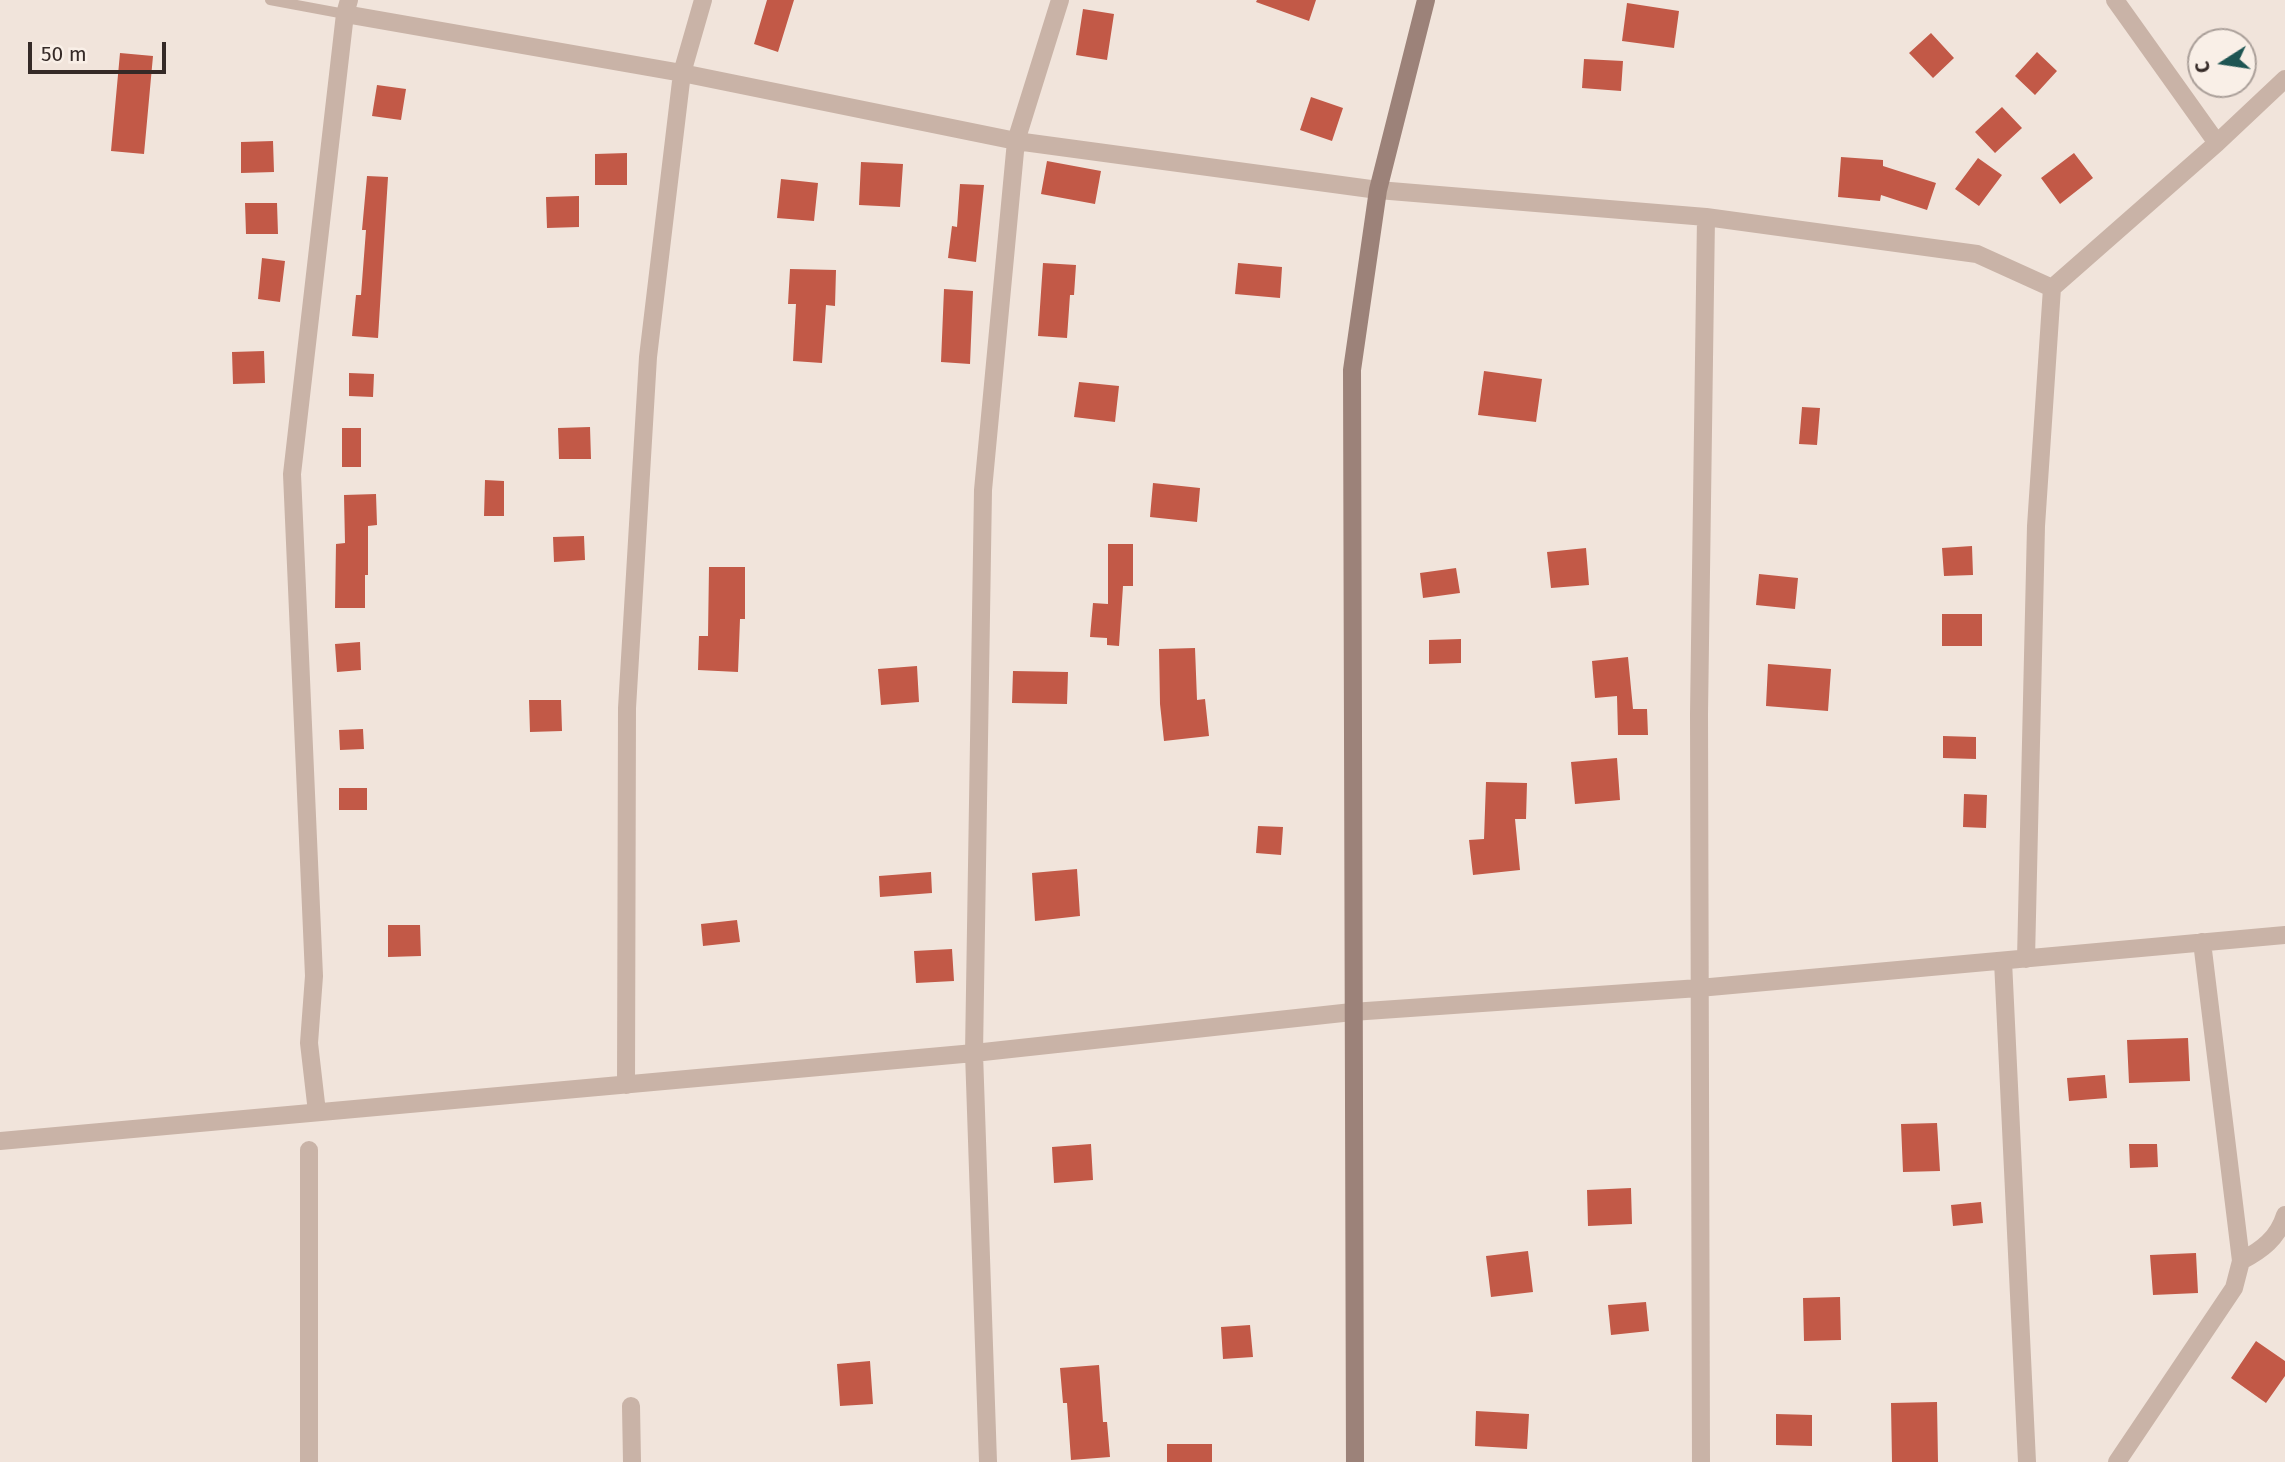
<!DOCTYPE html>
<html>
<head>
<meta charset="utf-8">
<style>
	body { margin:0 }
	#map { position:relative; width:2285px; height:1462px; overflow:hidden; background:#f1e4db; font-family:"Fira Sans",sans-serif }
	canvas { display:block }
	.north { position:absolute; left:2187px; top:28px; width:70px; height:70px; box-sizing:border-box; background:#f9efe7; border:2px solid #aba09a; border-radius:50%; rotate:258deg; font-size:19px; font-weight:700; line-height:28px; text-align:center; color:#352a27 }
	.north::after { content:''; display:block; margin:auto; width:24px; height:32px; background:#1e5553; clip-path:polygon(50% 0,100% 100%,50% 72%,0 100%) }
	.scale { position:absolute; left:28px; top:42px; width:138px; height:32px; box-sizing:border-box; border:4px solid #352a27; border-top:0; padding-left:9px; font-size:21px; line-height:24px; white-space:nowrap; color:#352a27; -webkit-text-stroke:5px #f9efe7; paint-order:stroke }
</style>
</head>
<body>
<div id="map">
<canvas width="2285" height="1462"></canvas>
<div class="north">С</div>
<div class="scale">50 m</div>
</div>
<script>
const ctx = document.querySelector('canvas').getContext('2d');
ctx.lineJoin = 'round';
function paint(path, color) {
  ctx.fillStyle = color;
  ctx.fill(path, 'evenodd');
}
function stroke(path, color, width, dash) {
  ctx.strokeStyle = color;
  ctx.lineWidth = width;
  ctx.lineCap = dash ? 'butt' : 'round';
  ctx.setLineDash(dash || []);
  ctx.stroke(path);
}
paint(new Path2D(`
	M 767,0 L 794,0 L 778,52 L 754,44 Z
	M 1257,0 L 1316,0 L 1309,21 L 1256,2 Z
	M 1627,3 L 1679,11 L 1674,48 L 1622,41 Z
	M 1083,9 L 1114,14 L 1107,60 L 1076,55 Z
	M 1931,33 L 1954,58 L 1933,78 L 1909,53 Z
	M 2037,52 L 2057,71 L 2035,95 L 2015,76 Z
	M 120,53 L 153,56 L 144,154 L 111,151 Z
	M 1584,59 L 1623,61 L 1621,91 L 1582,88 Z
	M 377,85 L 406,89 L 401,120 L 372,116 Z
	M 1311,97 L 1343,108 L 1332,141 L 1300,130 Z
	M 2002,107 L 2022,128 L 1995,153 L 1975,132 Z
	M 273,141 L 274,172 L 241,173 L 241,142 Z
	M 627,153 L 627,185 L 595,185 L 595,154 Z
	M 2074,153 L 2093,178 L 2060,204 L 2041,178 Z
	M 1841,157 L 1883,160 L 1883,166 L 1936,183 L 1927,210 L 1881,195 L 1880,201 L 1838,197 Z
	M 1978,158 L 2002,175 L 1979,206 L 1955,189 Z
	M 1047,161 L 1101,171 L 1095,204 L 1041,194 Z
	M 861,162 L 903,164 L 900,207 L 859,205 Z
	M 367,176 L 388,177 L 378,338 L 352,336 L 356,295 L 361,295 L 366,230 L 362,230 Z
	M 781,179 L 818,183 L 814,221 L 777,218 Z
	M 960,184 L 984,185 L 976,262 L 948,258 L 952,226 L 957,227 Z
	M 579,196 L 579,227 L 547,228 L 546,197 Z
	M 245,203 L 277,203 L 278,234 L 246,234 Z
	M 262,258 L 285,261 L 280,302 L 258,299 Z
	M 1043,263 L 1076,265 L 1074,295 L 1070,295 L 1067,338 L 1038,336 Z
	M 1238,263 L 1282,267 L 1280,298 L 1235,294 Z
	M 790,269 L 836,270 L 835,306 L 826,305 L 822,363 L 793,361 L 796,304 L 788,304 Z
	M 944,289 L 973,291 L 970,364 L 941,362 Z
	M 264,351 L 265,383 L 233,384 L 232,352 Z
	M 1484,371 L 1542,379 L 1536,422 L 1478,415 Z
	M 349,373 L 374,374 L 373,397 L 349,396 Z
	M 1079,382 L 1119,386 L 1115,422 L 1074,417 Z
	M 1802,407 L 1820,408 L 1817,445 L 1799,444 Z
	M 590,427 L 591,459 L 559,459 L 558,428 Z
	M 342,428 L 361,428 L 361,467 L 342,467 Z
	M 485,480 L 504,481 L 504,516 L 484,516 Z
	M 1153,483 L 1200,488 L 1197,522 L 1150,517 Z
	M 376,494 L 377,525 L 368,526 L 368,575 L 365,575 L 365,608 L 335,608 L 336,544 L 345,543 L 344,495 Z
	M 584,536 L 585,560 L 554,562 L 553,537 Z
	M 1108,544 L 1133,544 L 1133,586 L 1123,586 L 1119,646 L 1107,645 L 1107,638 L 1090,637 L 1093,603 L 1108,604 Z
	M 1972,546 L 1973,575 L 1944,576 L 1942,548 Z
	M 1586,548 L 1589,585 L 1551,588 L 1547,552 Z
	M 709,567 L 745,567 L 745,619 L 740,619 L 738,672 L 698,670 L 699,636 L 708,636 Z
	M 1456,568 L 1460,593 L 1423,598 L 1420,573 Z
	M 1759,574 L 1798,578 L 1795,609 L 1756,605 Z
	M 1942,614 L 1982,614 L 1982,646 L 1942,646 Z
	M 1461,639 L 1461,663 L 1429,664 L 1429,640 Z
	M 360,642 L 361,670 L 337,672 L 335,644 Z
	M 1195,648 L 1197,700 L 1205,699 L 1209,736 L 1164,741 L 1160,704 L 1159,649 Z
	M 1628,657 L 1633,709 L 1647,709 L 1648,735 L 1618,735 L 1617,696 L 1595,698 L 1592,661 Z
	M 1768,664 L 1831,669 L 1828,711 L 1766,706 Z
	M 917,666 L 919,702 L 881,705 L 878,669 Z
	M 1013,671 L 1068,672 L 1067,704 L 1012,703 Z
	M 529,700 L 561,700 L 562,731 L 530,732 Z
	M 363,729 L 364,749 L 340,750 L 339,730 Z
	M 1943,736 L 1976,737 L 1976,759 L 1943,758 Z
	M 1617,758 L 1620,800 L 1575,804 L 1571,762 Z
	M 1486,782 L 1527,783 L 1526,819 L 1515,819 L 1520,870 L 1473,875 L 1469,840 L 1484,839 Z
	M 339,788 L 367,788 L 367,810 L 339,810 Z
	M 1964,794 L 1987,795 L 1986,828 L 1963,827 Z
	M 1258,826 L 1283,827 L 1281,855 L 1256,853 Z
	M 1077,869 L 1080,916 L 1035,921 L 1032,873 Z
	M 931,872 L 932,893 L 880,897 L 879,876 Z
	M 737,920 L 740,942 L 703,946 L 701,924 Z
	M 388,925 L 420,925 L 421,956 L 388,957 Z
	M 952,949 L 954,981 L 916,983 L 914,951 Z
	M 2188,1038 L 2190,1081 L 2129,1083 L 2127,1040 Z
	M 2105,1075 L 2107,1098 L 2069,1101 L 2067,1078 Z
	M 1937,1123 L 1940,1171 L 1903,1172 L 1901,1124 Z
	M 1091,1144 L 1093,1180 L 1054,1183 L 1052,1147 Z
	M 2129,1144 L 2157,1144 L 2158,1167 L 2130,1168 Z
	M 1631,1188 L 1632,1224 L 1588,1226 L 1587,1190 Z
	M 1981,1202 L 1983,1223 L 1953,1226 L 1951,1205 Z
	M 1528,1251 L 1533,1292 L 1491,1297 L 1486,1256 Z
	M 2196,1253 L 2198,1293 L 2153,1295 L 2150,1255 Z
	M 1840,1297 L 1841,1340 L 1804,1341 L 1803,1298 Z
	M 1646,1302 L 1649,1331 L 1611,1335 L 1608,1305 Z
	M 1250,1325 L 1253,1357 L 1223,1359 L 1221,1327 Z
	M 2256,1341 L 2285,1361 L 2285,1376 L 2266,1403 L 2231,1378 Z
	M 870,1361 L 873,1404 L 840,1406 L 837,1364 Z
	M 1099,1365 L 1103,1422 L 1107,1422 L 1110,1457 L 1071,1460 L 1067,1403 L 1063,1403 L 1060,1368 Z
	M 1937,1402 L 1938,1462 L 1892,1462 L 1891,1403 Z
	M 1476,1411 L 1529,1414 L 1527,1449 L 1475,1446 Z
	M 1776,1414 L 1812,1415 L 1812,1446 L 1776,1445 Z
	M 1167,1444 L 1212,1444 L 1212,1462 L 1167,1462 Z`), '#c25947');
stroke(new Path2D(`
	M 270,0 L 345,14`), '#c9b3a7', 10);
stroke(new Path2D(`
	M 2115,0 L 2217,143
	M 345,14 L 682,73 L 1016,141 L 1378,190 L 1706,217 L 1977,254 L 2052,288
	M 2026,959 L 2036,526 L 2052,288 L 2217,143 L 2285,79
	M 2003,961 L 2027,1462
	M 626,1085 L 627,708 L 648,357 L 682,73 L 703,0
	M 317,1112 L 309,1043 L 314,976 L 292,474 L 345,14 L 349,0
	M 0,1141 L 974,1053 L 1352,1012 L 1699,988 L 2285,935
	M 2241,1261 C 2262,1250 2278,1238 2285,1215
	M 631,1406 L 632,1462
	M 309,1462 L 309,1150
	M 988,1462 L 974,1053 L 983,490 L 1016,141 L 1060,0
	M 1701,1462 L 1699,714 L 1706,217
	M 2117,1462 L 2234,1288 L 2241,1261 L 2202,942`), '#c9b3a7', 18);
stroke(new Path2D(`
	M 1355,1462 L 1352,370 L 1378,190 L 1426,0`), '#9c8279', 18);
</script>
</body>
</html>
